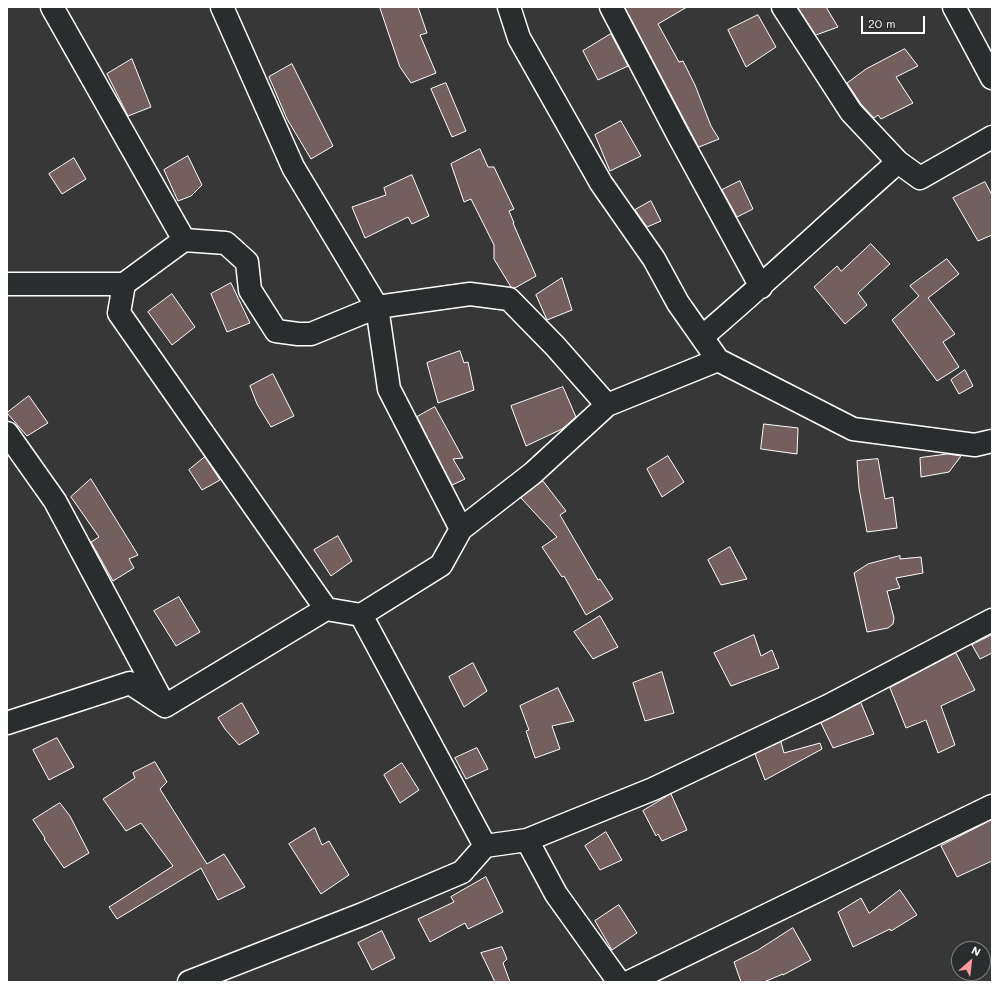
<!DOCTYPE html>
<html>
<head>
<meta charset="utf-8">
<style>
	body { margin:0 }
	#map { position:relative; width:999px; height:989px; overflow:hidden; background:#383738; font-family:Mali,sans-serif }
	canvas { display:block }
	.frame { position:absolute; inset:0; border:8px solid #fff; pointer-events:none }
	.north { position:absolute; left:951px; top:941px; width:40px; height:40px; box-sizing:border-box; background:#2a2d2e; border:1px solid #7f8182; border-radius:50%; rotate:28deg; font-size:11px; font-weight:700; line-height:16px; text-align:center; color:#fff }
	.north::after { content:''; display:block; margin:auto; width:14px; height:18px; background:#ff9aa2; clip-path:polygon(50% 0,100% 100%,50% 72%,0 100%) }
	.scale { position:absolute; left:861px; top:16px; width:64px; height:18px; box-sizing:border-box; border:2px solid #fff; border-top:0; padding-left:5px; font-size:12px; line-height:14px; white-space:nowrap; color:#fff; -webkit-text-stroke:3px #2a2d2e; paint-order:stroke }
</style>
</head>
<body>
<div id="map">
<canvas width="999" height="989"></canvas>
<div class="frame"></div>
<div class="north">N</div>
<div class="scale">20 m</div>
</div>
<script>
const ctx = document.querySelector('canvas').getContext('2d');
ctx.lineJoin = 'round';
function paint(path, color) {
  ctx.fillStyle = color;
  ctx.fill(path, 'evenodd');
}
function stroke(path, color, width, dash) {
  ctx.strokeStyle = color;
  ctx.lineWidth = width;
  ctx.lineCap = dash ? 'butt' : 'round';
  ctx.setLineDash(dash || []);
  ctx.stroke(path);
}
const building = new Path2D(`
	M 380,7 L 418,7 L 427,33 L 420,35 L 436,73 L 411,83 L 400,67 Z
	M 625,7 L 687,7 L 658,24 L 679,62 L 683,61 L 695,85 L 711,126 L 719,139 L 699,147 Z
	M 798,7 L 826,7 L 838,27 L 816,35 Z
	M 758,15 L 776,47 L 746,67 L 728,30 Z
	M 611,34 L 628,66 L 598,80 L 583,51 Z
	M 905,49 L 918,66 L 896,77 L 913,103 L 881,119 L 878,115 L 874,118 L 861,104 L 847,83 L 866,69 Z
	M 132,59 L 151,107 L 128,116 L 107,74 Z
	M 292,64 L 333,146 L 311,159 L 287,119 L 269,77 Z
	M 446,83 L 466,131 L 452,137 L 431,89 Z
	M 621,121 L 641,156 L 610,171 L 595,135 Z
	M 480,149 L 488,167 L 494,167 L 514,209 L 509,211 L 514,223 L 513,223 L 536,276 L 515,288 L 511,287 L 494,259 L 494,245 L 471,199 L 464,202 L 451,164 Z
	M 188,156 L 202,185 L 191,196 L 178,201 L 164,170 Z
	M 74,158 L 86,179 L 62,194 L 49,174 Z
	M 412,175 L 429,216 L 412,224 L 408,217 L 365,238 L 352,207 L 386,195 L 384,188 Z
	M 740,181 L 753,209 L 737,217 L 722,190 Z
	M 985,182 L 992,195 L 992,235 L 978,241 L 953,198 Z
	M 651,201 L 661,221 L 647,227 L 635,210 Z
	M 871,244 L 890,264 L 858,293 L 867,305 L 845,324 L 814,287 L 837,266 L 841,271 Z
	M 947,259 L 959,274 L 928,298 L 955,334 L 943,342 L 959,367 L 937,381 L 892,320 L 919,296 L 910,286 Z
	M 562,278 L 572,310 L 547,320 L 536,295 Z
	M 231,283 L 250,323 L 227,332 L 211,294 Z
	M 172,294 L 195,327 L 172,345 L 148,312 Z
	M 460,351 L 464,363 L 468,362 L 474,390 L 438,403 L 427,363 Z
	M 965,370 L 973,386 L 959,394 L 951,380 Z
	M 273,374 L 294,416 L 271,427 L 257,404 L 250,386 Z
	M 563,387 L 576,417 L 562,429 L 526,446 L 511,406 Z
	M 29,396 L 48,423 L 27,436 L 7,413 Z
	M 435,407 L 463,458 L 453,459 L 465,479 L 452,485 L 417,417 Z
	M 764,424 L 798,428 L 797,454 L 761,449 Z
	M 948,454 L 961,456 L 949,472 L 921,477 L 920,458 Z
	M 668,456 L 684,482 L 662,497 L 647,469 Z
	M 205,457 L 220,480 L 202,490 L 189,470 Z
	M 878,459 L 885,499 L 893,497 L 897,528 L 867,532 L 859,488 L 857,461 Z
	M 91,479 L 138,555 L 129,559 L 134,568 L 113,581 L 91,542 L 99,537 L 71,497 Z
	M 543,481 L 566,511 L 560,515 L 598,580 L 600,579 L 613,599 L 586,615 L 564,576 L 562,577 L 542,547 L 557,537 L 521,498 Z
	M 338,536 L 352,561 L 331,576 L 314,550 Z
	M 730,547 L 747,579 L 721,585 L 708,560 Z
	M 900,556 L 900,559 L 921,557 L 923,573 L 896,578 L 900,588 L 887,591 L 894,618 L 893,624 L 888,628 L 867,632 L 854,573 L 868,564 Z
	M 179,597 L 200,632 L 176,646 L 154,611 Z
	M 600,616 L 618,647 L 593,659 L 574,632 Z
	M 754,635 L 761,656 L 772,650 L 779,668 L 731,686 L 714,653 Z
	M 992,635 L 992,653 L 980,659 L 972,645 Z
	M 956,653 L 975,690 L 941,706 L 955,745 L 938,753 L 926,720 L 906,728 L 890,688 Z
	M 473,663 L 487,691 L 464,707 L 449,677 Z
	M 662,672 L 674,713 L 645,721 L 633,683 Z
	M 558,688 L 574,721 L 552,726 L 560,749 L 535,758 L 526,731 L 529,730 L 520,706 Z
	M 242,703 L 259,733 L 239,745 L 225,729 L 218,718 Z
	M 861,703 L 874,734 L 833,748 L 821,723 Z
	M 57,738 L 74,767 L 49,780 L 33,750 Z
	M 781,742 L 784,753 L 820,743 L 822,749 L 765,780 L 755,754 Z
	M 477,748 L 488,769 L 466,779 L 455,758 Z
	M 155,762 L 167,782 L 160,789 L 207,864 L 224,854 L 245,887 L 218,900 L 201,868 L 117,919 L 109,907 L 173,866 L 141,823 L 126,831 L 103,799 L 135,778 L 133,773 Z
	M 402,763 L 419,790 L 400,803 L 384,775 Z
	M 671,794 L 687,830 L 662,841 L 658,834 L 656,836 L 643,811 Z
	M 60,803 L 70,816 L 89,853 L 64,868 L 44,839 L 45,838 L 33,820 Z
	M 992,820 L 992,861 L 957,877 L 941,846 Z
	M 315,828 L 322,845 L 329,841 L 349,875 L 321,894 L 289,844 Z
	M 606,832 L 622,860 L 600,870 L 585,846 Z
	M 486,877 L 503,912 L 468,929 L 465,923 L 430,942 L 418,919 L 454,902 L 451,897 Z
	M 900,890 L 917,915 L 891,931 L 890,929 L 853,947 L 838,912 L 861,898 L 869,913 Z
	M 619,905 L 637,933 L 612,950 L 595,921 Z
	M 793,928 L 811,960 L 783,975 L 783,974 L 764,982 L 741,982 L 734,962 L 758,950 Z
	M 382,931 L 395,958 L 372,970 L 358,943 Z
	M 502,947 L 507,959 L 503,963 L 510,982 L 495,982 L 481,953 Z`);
paint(building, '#725f5e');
stroke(building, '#fff', 1);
const minor = new Path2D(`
	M 52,7 L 184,240 L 226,243 L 247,262 L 250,290 L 276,331 L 298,334 L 311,334 L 377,307 L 470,294 L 509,299 L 555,346 L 607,405
	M 222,7 L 293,167 L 377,307 L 389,389 L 461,529
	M 509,7 L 519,38 L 601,183 L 654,259 L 678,303 L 718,360
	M 611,7 L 677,133 L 761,287
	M 783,7 L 851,112 L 898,162 L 920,178 L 992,137
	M 954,7 L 992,78
	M 184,240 L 124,284 L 119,313 L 326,609 L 361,615
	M 7,284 L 124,284
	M 702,337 C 769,280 832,220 898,162
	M 7,433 L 55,501 L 164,705
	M 7,723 L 130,683 L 165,706 L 326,609
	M 527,840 L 653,789 L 828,706 L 992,620
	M 485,846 L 361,615 L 441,565 L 461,529 L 533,473 L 607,405 L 718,360 L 853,429 L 975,445 L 992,441
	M 189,982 L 363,914 L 462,872 L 485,846 L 527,840 L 556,894 L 619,982
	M 629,982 L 992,806`);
stroke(minor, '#fff', 25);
stroke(minor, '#2a2d2e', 22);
</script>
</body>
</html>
